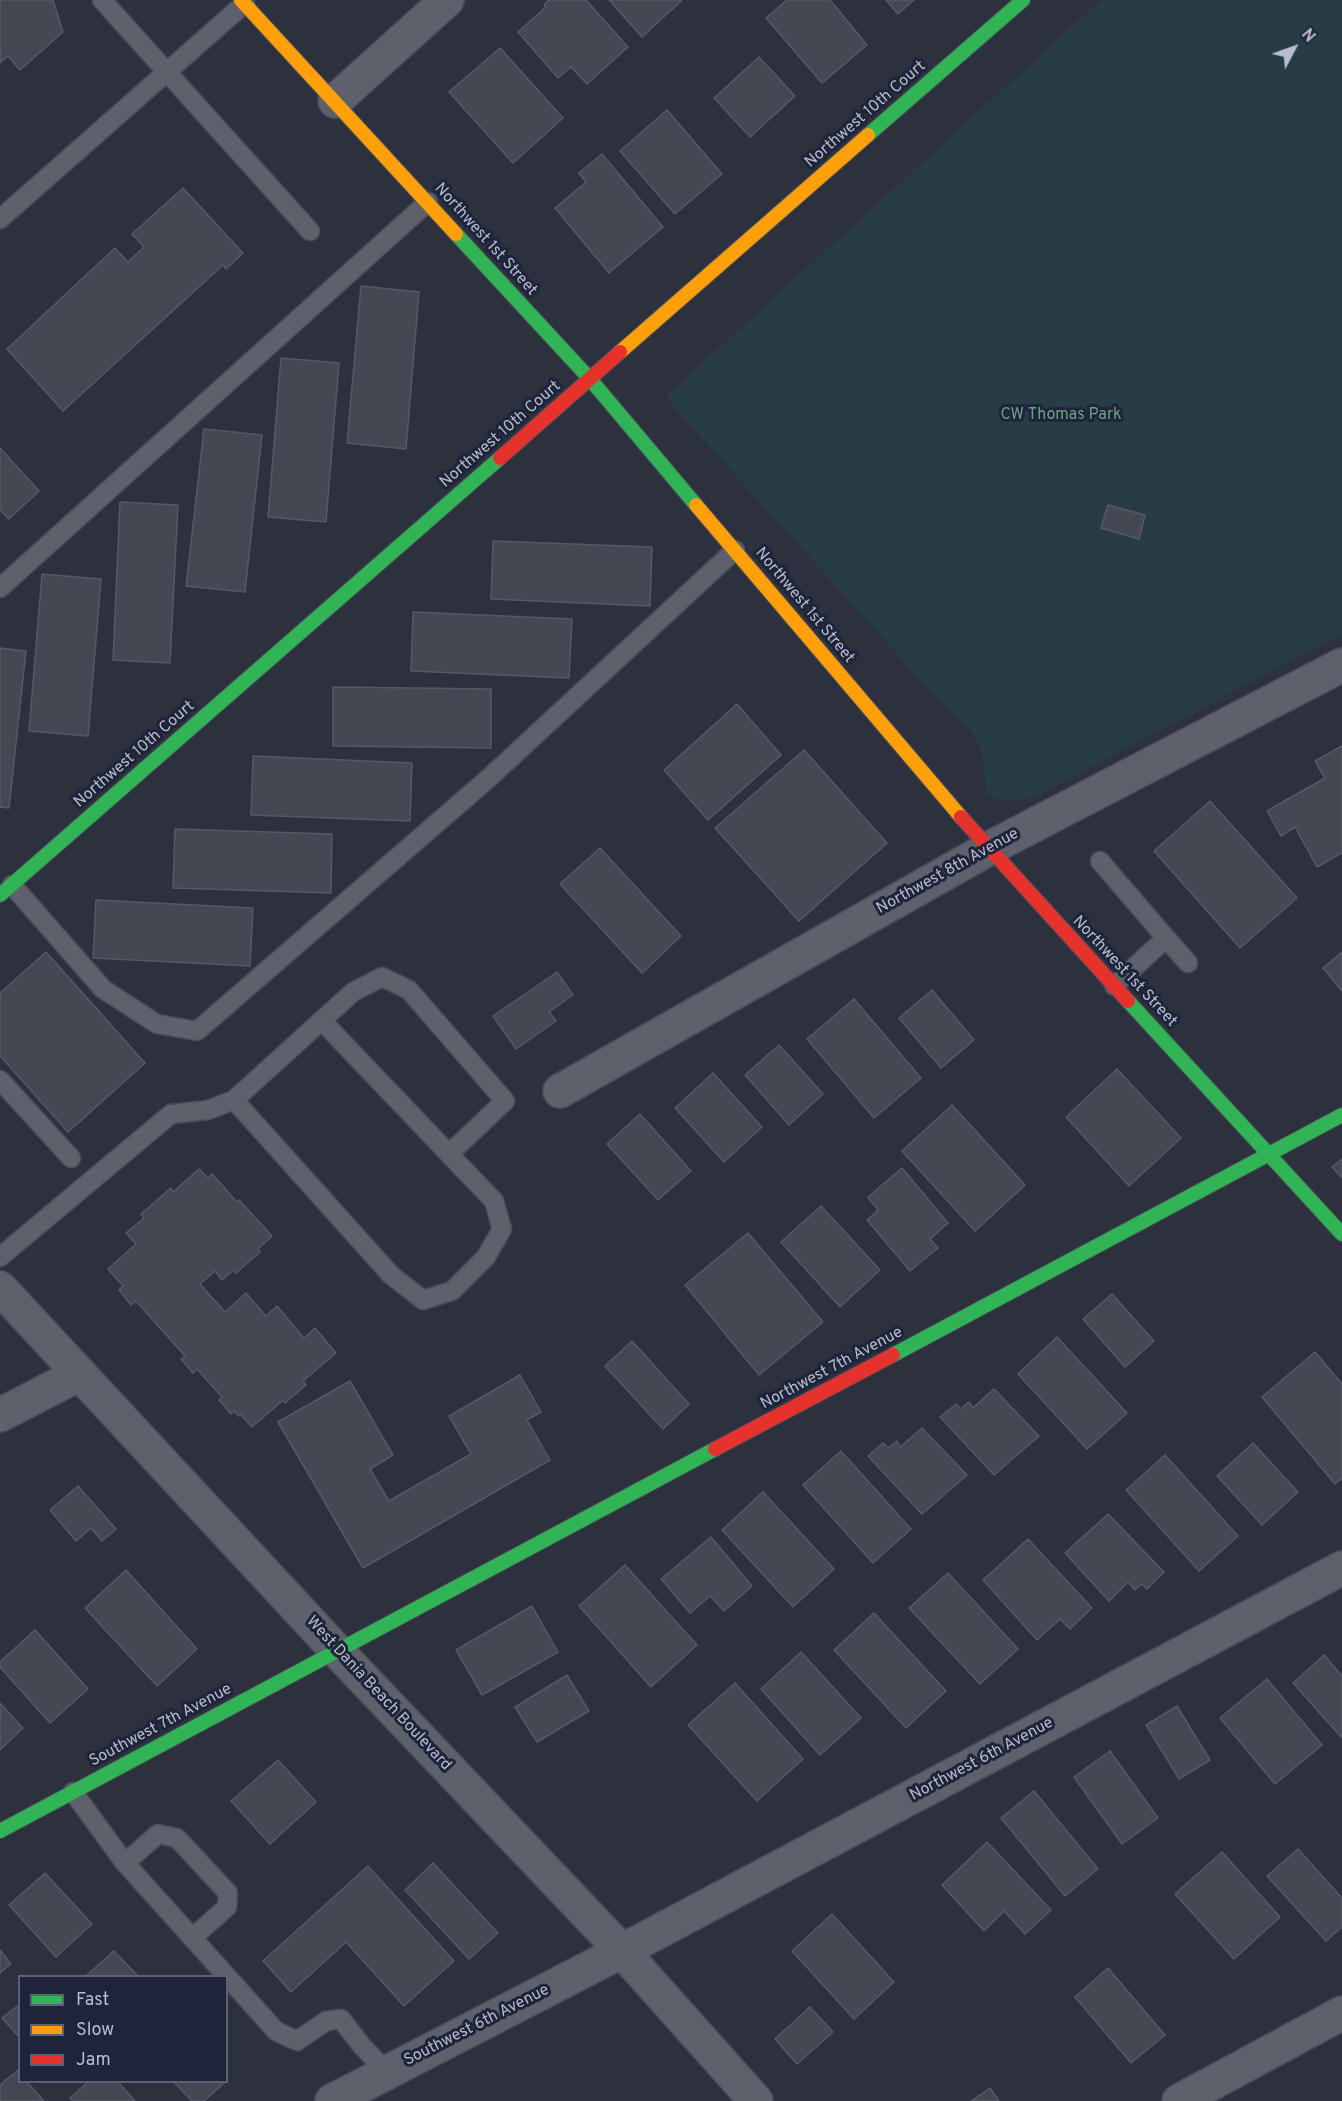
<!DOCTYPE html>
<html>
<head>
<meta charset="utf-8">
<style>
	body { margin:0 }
	#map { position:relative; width:1342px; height:2101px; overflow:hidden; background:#2d313e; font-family:Overpass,sans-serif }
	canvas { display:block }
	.legend { position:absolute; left:18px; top:1975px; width:210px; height:108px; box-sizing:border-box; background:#1e253b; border:2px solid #5b6176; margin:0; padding:8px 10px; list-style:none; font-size:18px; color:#b7bcce }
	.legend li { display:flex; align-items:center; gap:12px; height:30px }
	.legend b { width:30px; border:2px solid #5b6176 }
	.north { position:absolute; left:1264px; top:18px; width:60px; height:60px; -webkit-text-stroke:4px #1e253b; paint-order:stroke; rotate:49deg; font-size:16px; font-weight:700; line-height:24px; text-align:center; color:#b7bcce }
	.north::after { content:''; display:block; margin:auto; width:21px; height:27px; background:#b7bcce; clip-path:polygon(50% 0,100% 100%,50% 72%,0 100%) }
</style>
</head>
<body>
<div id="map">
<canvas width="1342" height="2101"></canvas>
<ul class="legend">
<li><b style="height:8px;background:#30b455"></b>Fast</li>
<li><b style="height:8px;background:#ff9f0a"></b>Slow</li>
<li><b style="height:8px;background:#e5322d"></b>Jam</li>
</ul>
<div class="north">N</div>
</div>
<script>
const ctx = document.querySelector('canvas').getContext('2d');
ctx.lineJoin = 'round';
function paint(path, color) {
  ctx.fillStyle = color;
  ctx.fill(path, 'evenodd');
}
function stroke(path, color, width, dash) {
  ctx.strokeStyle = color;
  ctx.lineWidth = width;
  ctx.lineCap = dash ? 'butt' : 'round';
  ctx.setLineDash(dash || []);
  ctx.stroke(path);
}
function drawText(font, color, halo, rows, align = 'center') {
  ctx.font = font + ' Overpass,sans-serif';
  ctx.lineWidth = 6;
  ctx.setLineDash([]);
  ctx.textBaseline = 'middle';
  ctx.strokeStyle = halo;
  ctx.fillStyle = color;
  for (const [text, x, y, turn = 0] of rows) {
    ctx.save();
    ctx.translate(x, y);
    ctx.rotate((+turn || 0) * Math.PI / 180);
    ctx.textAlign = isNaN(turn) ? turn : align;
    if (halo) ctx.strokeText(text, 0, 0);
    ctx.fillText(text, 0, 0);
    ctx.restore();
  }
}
paint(new Path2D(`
	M 1101,0 L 1342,0 L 1342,634 L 1035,797 C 1016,801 1003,805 987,793 L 981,749 L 973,733 L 937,698 L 665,397 Z`), '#283c46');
const building = new Path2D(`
	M 0,0 L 53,0 L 63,32 L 20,70 L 8,56 L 0,63 Z
	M 549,0 L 586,0 L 628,47 L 587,84 L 571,67 L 558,78 L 518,32 L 546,7 L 544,5 Z
	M 609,0 L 682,0 L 642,37 Z
	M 787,0 L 830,0 L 867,45 L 822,83 L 766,18 Z
	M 886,0 L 914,0 L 898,14 Z
	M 500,48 L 563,118 L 513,163 L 449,92 Z
	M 759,57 L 795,96 L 750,137 L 714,98 Z
	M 667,110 L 722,174 L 675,214 L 620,151 Z
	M 602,154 L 663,227 L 609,273 L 555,208 L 586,182 L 579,173 Z
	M 183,188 L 243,253 L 226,269 L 223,265 L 63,411 L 7,349 L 115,248 L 128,262 L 144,247 L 132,234 Z
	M 361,286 L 419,292 L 406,449 L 347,443 Z
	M 281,358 L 339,363 L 326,522 L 268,517 Z
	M 204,429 L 262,435 L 245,592 L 186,586 Z
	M 0,448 L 39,491 L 9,519 L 0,510 Z
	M 120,502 L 178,505 L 170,663 L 113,660 Z
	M 1108,505 L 1145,515 L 1139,539 L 1101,528 Z
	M 493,541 L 652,547 L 650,606 L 491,599 Z
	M 42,574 L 101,579 L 88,736 L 29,731 Z
	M 413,612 L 572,619 L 569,678 L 411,671 Z
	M 0,648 L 26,651 L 9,808 L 0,807 Z
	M 333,687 L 491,689 L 491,748 L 333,746 Z
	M 737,704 L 781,755 L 708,820 L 664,770 Z
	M 1342,746 L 1342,853 L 1317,867 L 1295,827 L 1281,836 L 1267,811 L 1325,778 L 1315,761 Z
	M 804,750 L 887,843 L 799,921 L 715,828 Z
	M 253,756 L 412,763 L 410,821 L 251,815 Z
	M 1210,801 L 1297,898 L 1240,948 L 1154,851 Z
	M 175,829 L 332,834 L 331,893 L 173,888 Z
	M 600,848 L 681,936 L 642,973 L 560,884 Z
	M 96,900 L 253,908 L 250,966 L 93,958 Z
	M 46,952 L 145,1063 L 68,1132 L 0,1056 L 0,993 Z
	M 1342,952 L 1342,991 L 1323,968 Z
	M 557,972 L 573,995 L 549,1012 L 556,1021 L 516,1049 L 493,1016 Z
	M 932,990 L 974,1040 L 941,1068 L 899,1018 Z
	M 854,999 L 921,1078 L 874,1118 L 807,1039 Z
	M 779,1045 L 823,1094 L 789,1125 L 745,1075 Z
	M 1117,1069 L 1181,1138 L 1129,1186 L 1066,1117 Z
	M 713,1073 L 762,1127 L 724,1162 L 675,1108 Z
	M 952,1105 L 1025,1185 L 975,1231 L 902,1151 Z
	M 640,1114 L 691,1171 L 658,1200 L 607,1144 Z
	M 1342,1159 L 1342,1178 L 1332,1167 Z
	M 902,1168 L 948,1223 L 930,1239 L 938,1248 L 910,1271 L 867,1220 L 878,1210 L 868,1197 Z
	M 199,1169 L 208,1178 L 212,1174 L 237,1202 L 239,1200 L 272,1236 L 258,1249 L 260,1252 L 236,1273 L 234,1270 L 222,1280 L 215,1271 L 200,1284 L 225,1312 L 246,1293 L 266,1316 L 277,1306 L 304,1338 L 315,1328 L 336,1353 L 303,1381 L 306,1385 L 285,1403 L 282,1401 L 252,1427 L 241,1415 L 239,1416 L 234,1411 L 231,1414 L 219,1400 L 222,1397 L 197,1369 L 193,1373 L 181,1359 L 185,1356 L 136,1301 L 131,1305 L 119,1290 L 123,1286 L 108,1269 L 136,1244 L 126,1233 L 144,1218 L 141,1214 L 171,1188 L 173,1192 Z
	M 821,1206 L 880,1270 L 840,1307 L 781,1242 Z
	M 748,1233 L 823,1322 L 759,1375 L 685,1285 Z
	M 1112,1294 L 1154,1341 L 1125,1367 L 1083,1319 Z
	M 1057,1337 L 1127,1413 L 1087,1449 L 1018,1374 Z
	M 632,1341 L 689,1404 L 663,1429 L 605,1366 Z
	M 1315,1352 L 1342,1384 L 1342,1478 L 1335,1484 L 1262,1397 Z
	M 520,1375 L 541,1412 L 527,1420 L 550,1460 L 363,1568 L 278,1422 L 350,1381 L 393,1455 L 370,1469 L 389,1501 L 471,1454 L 449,1416 Z
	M 994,1389 L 1039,1436 L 994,1475 L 940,1417 L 956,1404 L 960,1409 L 969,1402 L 973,1408 Z
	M 922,1428 L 967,1475 L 922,1514 L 868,1456 L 883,1443 L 888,1448 L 897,1441 L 900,1447 Z
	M 1253,1443 L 1298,1492 L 1262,1525 L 1217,1476 Z
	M 841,1451 L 911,1529 L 873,1563 L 803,1485 Z
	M 1165,1455 L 1238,1536 L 1199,1571 L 1126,1490 Z
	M 78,1486 L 116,1529 L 102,1541 L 91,1528 L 76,1541 L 50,1510 Z
	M 763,1492 L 834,1569 L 793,1607 L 722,1530 Z
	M 1108,1514 L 1164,1572 L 1147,1589 L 1142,1584 L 1135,1590 L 1128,1582 L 1109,1601 L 1065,1553 Z
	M 711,1537 L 752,1586 L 724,1611 L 710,1596 L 690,1613 L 661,1579 Z
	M 1028,1539 L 1092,1608 L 1070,1629 L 1060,1619 L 1037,1640 L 983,1580 Z
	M 625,1565 L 697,1645 L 651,1687 L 579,1606 Z
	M 126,1570 L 197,1649 L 157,1686 L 85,1608 Z
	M 948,1573 L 1018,1649 L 980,1684 L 909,1608 Z
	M 532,1606 L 558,1652 L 482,1695 L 456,1650 Z
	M 874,1613 L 946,1691 L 906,1728 L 834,1650 Z
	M 35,1630 L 88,1689 L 50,1723 L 0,1667 L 0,1662 Z
	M 801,1652 L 861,1718 L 820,1755 L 761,1689 Z
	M 1324,1655 L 1342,1676 L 1342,1738 L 1293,1683 Z
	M 567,1675 L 589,1711 L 537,1742 L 515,1707 Z
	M 1267,1679 L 1322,1745 L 1275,1784 L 1220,1718 Z
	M 735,1683 L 803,1759 L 757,1801 L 688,1725 Z
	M 0,1703 L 23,1728 L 0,1750 Z
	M 1177,1706 L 1210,1760 L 1179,1779 L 1146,1725 Z
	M 1110,1751 L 1158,1818 L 1122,1844 L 1074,1777 Z
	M 278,1760 L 316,1802 L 270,1844 L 231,1801 Z
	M 1034,1791 L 1098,1869 L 1065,1896 L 1001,1818 Z
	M 987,1842 L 1051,1910 L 1025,1934 L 1004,1911 L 984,1931 L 942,1885 Z
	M 1298,1849 L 1342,1898 L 1342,1927 L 1326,1941 L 1267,1876 Z
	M 1222,1852 L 1280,1917 L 1234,1959 L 1175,1894 Z
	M 433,1863 L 498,1933 L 469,1959 L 405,1890 Z
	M 368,1866 L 454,1961 L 404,2006 L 346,1942 L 291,1992 L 263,1961 Z
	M 45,1873 L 92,1924 L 56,1957 L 9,1905 Z
	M 832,1914 L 894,1982 L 854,2019 L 792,1951 Z
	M 0,1950 L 11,1964 L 0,1973 Z
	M 114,1951 L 138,1976 L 86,1976 Z
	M 1108,1968 L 1165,2035 L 1131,2063 L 1075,1997 Z
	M 20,2004 L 20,2038 L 2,2018 Z
	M 810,2007 L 833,2032 L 797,2064 L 775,2039 Z
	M 18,2070 L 20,2082 L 27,2082 L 44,2101 L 0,2101 L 0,2085 Z
	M 88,2082 L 118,2082 L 135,2101 L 73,2101 L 70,2098 Z
	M 174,2082 L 225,2082 L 204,2101 L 192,2101 Z
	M 990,2088 L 999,2101 L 971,2101 Z`);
paint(building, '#454853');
stroke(building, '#555965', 1.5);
const lane = new Path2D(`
	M 102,0 L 310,231
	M 0,219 L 245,3
	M 0,588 L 428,202
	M 1100,861 L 1166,938 L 1114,986
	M 12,885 L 103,989 L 157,1024 L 197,1031 L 490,777 L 735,550
	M 1166,938 L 1188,963
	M 322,1021 L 449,1154
	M 0,1080 L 71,1158
	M 0,1257 L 171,1114 L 208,1110 L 234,1100 L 353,992 L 382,977 L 409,990 L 505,1101 L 449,1154 L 494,1201 L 502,1229 L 486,1257 L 452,1291 L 423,1300 L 391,1275 L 234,1100
	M 73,1792 L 125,1863
	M 192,1938 L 227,1907 L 228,1893 L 177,1838 L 158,1834 L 125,1863 L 276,2031 L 297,2041 L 326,2021 L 341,2019 L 362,2046 L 387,2072`);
const street = new Path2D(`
	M 335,101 L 447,0
	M 560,1091 L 988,849 L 1342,665
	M 0,1288 L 337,1651 L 622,1951 L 756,2101
	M 0,1415 L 79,1374
	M 332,2101 L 622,1951 L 1342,1568
	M 1179,2101 L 1342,2013`);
const fast = new Path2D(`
	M 868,135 L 1023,0
	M 456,234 L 590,379 L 696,505
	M 0,895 L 500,458
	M 1128,1001 L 1342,1234
	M 893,1355 L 1342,1115
	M 0,1831 L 715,1449`);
const slow = new Path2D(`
	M 241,0 L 456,234
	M 620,352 L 868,135
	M 696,505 L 961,817`);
const jam = new Path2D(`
	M 500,458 L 620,352
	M 961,817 L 1128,1001
	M 715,1449 L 893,1355`);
stroke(lane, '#4a4d57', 21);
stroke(street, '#4a4d57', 36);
stroke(fast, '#4a4d57', 16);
stroke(slow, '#4a4d57', 16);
stroke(jam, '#4a4d57', 16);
stroke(lane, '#5e606b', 18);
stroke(street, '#5e606b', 33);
stroke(fast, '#30b455', 14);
stroke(slow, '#ff9f0a', 14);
stroke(jam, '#e5322d', 14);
drawText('16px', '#b7bcce', '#1e253b', [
	["Northwest 10th Court",866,115,-41],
	["Northwest 1st Street",485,240,48],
	["Northwest 10th Court",501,435,-41],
	["Northwest 1st Street",804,606,50],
	["Northwest 10th Court",135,755,-41],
	["Northwest 8th Avenue",948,872,-29],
	["Northwest 1st Street",1124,972,47],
	["Northwest 7th Avenue",832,1369,-28],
	["West Dania Beach Boulevard",378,1694,47],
	["Southwest 7th Avenue",161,1726,-28],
	["Northwest 6th Avenue",982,1760,-28],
	["Southwest 6th Avenue",477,2026,-27]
]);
drawText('16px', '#6ca282', '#1e253b', [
	["CW Thomas Park",1061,416]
]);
</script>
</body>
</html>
